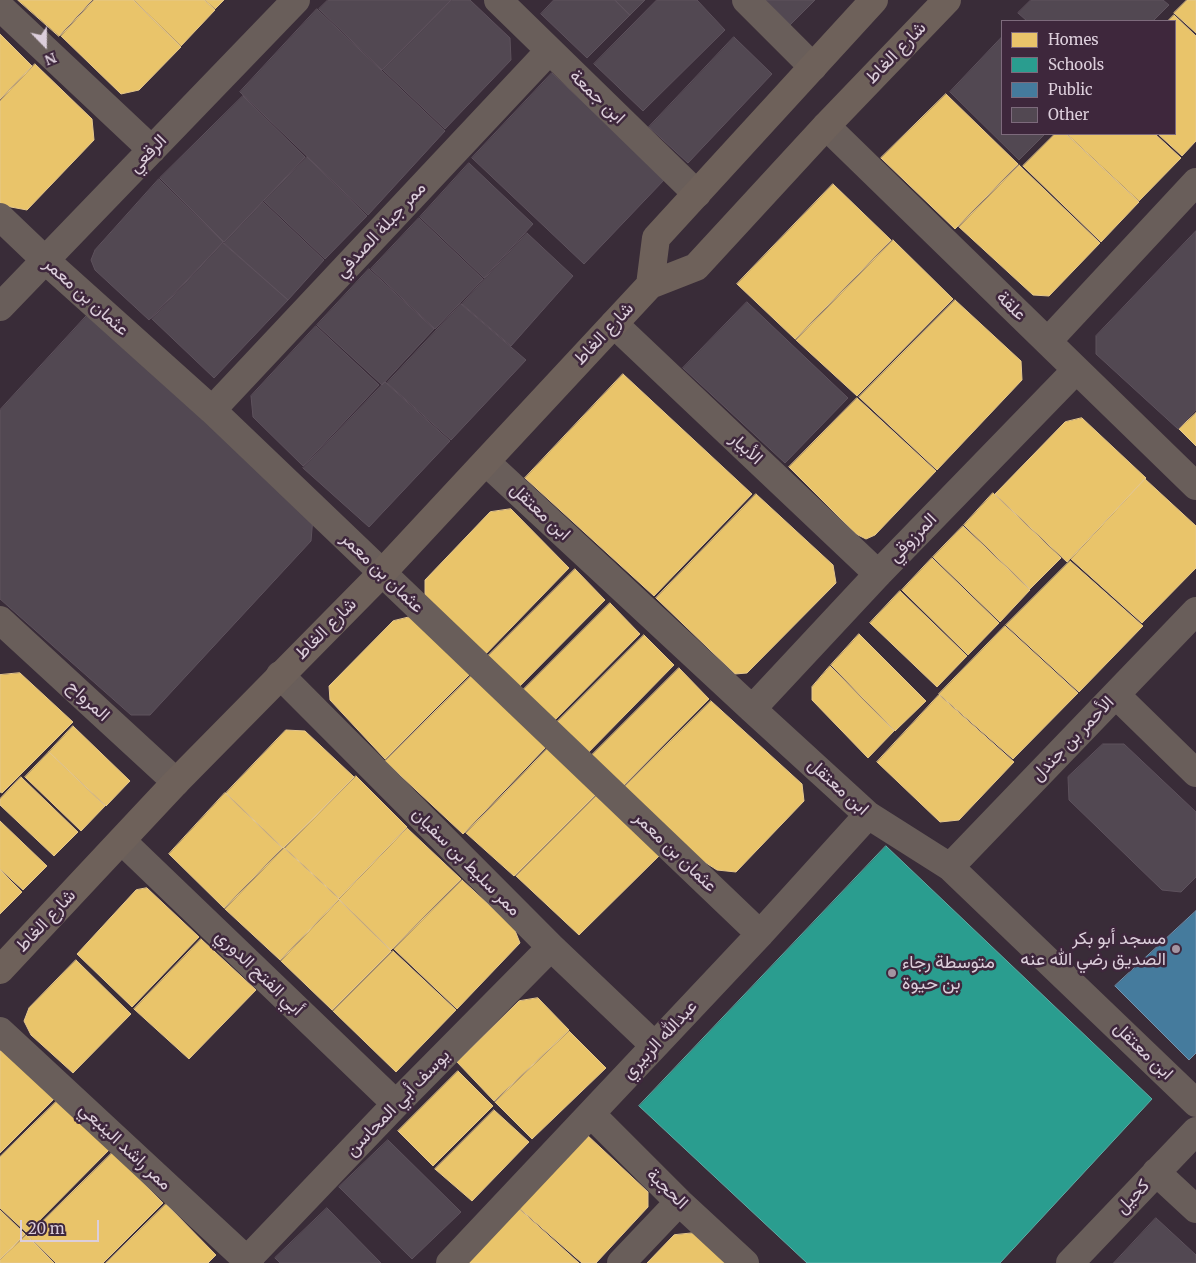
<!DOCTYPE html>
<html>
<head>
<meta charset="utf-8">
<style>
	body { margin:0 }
	#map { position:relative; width:1196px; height:1263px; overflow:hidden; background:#392c38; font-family:Merriweather,serif }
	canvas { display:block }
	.legend { position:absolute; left:1001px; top:20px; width:175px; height:115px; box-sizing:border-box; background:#3e273c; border:1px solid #7d6a7c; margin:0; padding:6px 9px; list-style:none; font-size:15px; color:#dccedb }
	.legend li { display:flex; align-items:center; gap:10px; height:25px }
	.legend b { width:25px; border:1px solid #7d6a7c }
	.north { position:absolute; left:20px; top:20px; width:50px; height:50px; -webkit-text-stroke:4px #3e273c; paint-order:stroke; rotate:158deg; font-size:14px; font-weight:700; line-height:20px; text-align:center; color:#dccedb }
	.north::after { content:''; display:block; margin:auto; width:18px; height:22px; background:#dccedb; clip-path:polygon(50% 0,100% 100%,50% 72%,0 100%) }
	.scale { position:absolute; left:20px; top:1220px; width:79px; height:22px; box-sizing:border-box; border:2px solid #dccedb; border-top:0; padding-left:6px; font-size:15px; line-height:18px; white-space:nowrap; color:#dccedb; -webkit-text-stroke:4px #3e273c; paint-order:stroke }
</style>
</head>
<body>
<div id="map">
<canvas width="1196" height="1263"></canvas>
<ul class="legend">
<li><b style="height:14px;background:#e9c46a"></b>Homes</li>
<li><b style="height:14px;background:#2a9d8f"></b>Schools</li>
<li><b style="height:14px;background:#457b9d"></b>Public</li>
<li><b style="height:14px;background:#524852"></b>Other</li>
</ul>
<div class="north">N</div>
<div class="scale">20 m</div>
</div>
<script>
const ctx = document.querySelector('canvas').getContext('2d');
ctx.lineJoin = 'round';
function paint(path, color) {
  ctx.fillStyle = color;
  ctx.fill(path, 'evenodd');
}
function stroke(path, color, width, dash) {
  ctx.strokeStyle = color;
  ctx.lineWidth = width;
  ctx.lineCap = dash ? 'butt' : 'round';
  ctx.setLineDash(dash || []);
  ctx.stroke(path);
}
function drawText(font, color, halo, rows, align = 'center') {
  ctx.font = font + ' Merriweather,Vazirmatn,serif';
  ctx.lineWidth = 5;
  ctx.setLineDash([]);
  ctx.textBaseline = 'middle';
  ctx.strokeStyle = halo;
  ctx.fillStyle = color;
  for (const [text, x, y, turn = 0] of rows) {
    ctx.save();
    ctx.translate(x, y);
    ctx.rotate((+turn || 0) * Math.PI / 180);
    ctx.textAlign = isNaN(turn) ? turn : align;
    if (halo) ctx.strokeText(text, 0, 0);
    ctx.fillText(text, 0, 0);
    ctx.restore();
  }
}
const homes = new Path2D(`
	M 18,0 L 92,0 L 59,36 Z
	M 94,0 L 133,0 L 181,47 L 139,90 L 121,94 L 61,36 Z
	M 134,0 L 204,0 L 215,10 L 181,46 Z
	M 205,0 L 224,0 L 215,9 Z
	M 1187,0 L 1196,0 L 1196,33 L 1174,13 Z
	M 1174,15 L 1196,36 L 1196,141 L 1182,156 L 1158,134 L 1175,134 L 1175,21 L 1168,21 Z
	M 0,34 L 32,66 L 0,99 Z
	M 35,64 L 92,119 L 94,140 L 27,210 L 0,205 L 0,101 Z
	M 946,94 L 1018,164 L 955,229 L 881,158 Z
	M 1055,134 L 1066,134 L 1139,202 L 1101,242 L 1023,166 Z
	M 1067,134 L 1155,134 L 1181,158 L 1139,201 Z
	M 1019,165 L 1100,243 L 1049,296 L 1033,295 L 959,227 Z
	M 833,184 L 891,240 L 795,339 L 737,284 Z
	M 893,240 L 953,299 L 857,396 L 796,340 Z
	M 955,300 L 1021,361 L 1022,380 L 937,470 L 859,397 Z
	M 623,374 L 752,494 L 654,596 L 525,478 Z
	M 857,398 L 936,471 L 875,535 L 866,539 L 856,534 L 789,467 Z
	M 1196,413 L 1196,446 L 1179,429 Z
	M 1082,418 L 1146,478 L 1067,562 L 995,494 L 1065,422 Z
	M 1145,479 L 1196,526 L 1196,568 L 1142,623 L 1071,559 Z
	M 993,493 L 1061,558 L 1030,589 L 964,525 Z
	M 756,494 L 833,565 L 836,583 L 747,673 L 735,674 L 656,598 Z
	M 511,509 L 569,568 L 481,659 L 425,603 L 425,580 L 490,512 Z
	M 963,526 L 1030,590 L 1000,622 L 933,557 Z
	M 932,558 L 999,623 L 968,655 L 902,590 Z
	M 1070,561 L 1143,626 L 1079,692 L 1006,625 Z
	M 575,569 L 605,600 L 513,693 L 481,663 Z
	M 900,591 L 967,656 L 937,687 L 870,623 Z
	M 610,603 L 640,634 L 548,727 L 516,697 Z
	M 410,617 L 470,674 L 385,759 L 330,700 L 329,686 L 393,621 Z
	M 1005,626 L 1078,693 L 1013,759 L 939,694 Z
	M 859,634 L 926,701 L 895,731 L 831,665 Z
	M 644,635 L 674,665 L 582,759 L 550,729 Z
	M 830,666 L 894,731 L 868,758 L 812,700 L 812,687 Z
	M 679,668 L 709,699 L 617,792 L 585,762 Z
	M 20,673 L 73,722 L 2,793 L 0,792 L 0,675 Z
	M 472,675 L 546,747 L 463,834 L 385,761 Z
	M 939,695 L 1014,762 L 959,820 L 940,822 L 877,762 Z
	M 711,701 L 802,784 L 804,801 L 736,872 L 717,870 L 678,845 L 619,792 Z
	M 73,726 L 130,781 L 106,806 L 49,752 Z
	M 286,730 L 305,731 L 354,777 L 283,848 L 226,793 Z
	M 549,747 L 596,794 L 514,876 L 466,833 Z
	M 49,752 L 105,806 L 81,831 L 25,777 Z
	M 356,776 L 407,827 L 339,898 L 285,848 Z
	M 21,777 L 78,832 L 54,856 L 0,805 L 0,799 Z
	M 225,793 L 282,848 L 224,908 L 169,854 Z
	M 597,795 L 660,855 L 579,935 L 516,876 Z
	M 0,821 L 47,866 L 23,890 L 0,869 Z
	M 407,828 L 461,879 L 391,950 L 339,899 Z
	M 284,848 L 339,899 L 280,960 L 225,909 Z
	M 0,870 L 22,892 L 0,914 Z
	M 462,880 L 514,928 L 520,943 L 457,1009 L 394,949 Z
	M 147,888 L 199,937 L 132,1007 L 77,954 L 136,890 Z
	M 339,900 L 391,951 L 332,1010 L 281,961 Z
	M 201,939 L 256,990 L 189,1059 L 134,1009 Z
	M 393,951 L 456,1010 L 396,1072 L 333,1011 Z
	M 76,960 L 131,1014 L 73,1073 L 31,1035 L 24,1021 L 29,1008 Z
	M 538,998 L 569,1030 L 494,1101 L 457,1062 L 519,1001 Z
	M 569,1031 L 606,1068 L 532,1139 L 495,1102 Z
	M 5,1046 L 56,1097 L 0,1153 L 0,1051 Z
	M 458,1071 L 493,1106 L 433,1166 L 398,1131 Z
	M 59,1099 L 109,1150 L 27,1233 L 0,1208 L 0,1157 Z
	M 494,1110 L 529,1142 L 472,1201 L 435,1169 Z
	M 586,1134 L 648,1192 L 648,1207 L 596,1263 L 582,1263 L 518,1207 Z
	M 113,1152 L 163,1203 L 103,1263 L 56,1263 L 28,1236 Z
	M 166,1204 L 216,1255 L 208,1263 L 106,1263 Z
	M 517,1207 L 579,1263 L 465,1263 Z
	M 0,1210 L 25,1234 L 0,1259 Z
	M 694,1233 L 725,1263 L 647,1263 L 674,1235 Z
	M 26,1235 L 54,1263 L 0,1263 L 0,1260 Z`);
paint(homes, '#e9c46a');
stroke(homes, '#e5c78c', 1);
const schools = new Path2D(`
	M 886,846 L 1152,1099 L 1000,1263 L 807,1263 L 639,1106 Z`);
paint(schools, '#2a9d8f');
stroke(schools, '#5faca6', 1);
const public = new Path2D(`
	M 1196,911 L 1196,1053 L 1189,1060 L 1115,986 Z`);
paint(public, '#457b9d');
stroke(public, '#7294b0', 1);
const building = new Path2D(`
	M 328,0 L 451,0 L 382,70 L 319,9 Z
	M 452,0 L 470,0 L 510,38 L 511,60 L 445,129 L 383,70 Z
	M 554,0 L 615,0 L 630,15 L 587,58 L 541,14 Z
	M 615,0 L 645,0 L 630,15 Z
	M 657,0 L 697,0 L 725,30 L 643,111 L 594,64 Z
	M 759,0 L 815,0 L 787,28 Z
	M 1031,0 L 1163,0 L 1169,5 L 1153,21 L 1027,21 L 1018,13 Z
	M 317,9 L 445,131 L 368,215 L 240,92 Z
	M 734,37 L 772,74 L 688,163 L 649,127 Z
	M 1002,37 L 1002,134 L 1045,134 L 1019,160 L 950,92 Z
	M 552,73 L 665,179 L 584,264 L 472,158 Z
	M 243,96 L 305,157 L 224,242 L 160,178 Z
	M 307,157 L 367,216 L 325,259 L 264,201 Z
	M 469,163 L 533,224 L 484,278 L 420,217 Z
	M 159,179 L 223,242 L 149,320 L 95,270 L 91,260 L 95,250 Z
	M 263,202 L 324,260 L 288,300 L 224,243 Z
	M 419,218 L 483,279 L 435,329 L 371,269 Z
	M 1196,231 L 1196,410 L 1178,429 L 1096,354 L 1096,336 Z
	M 527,233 L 573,276 L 511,346 L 462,304 Z
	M 223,243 L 288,300 L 214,378 L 152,319 Z
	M 369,269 L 434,329 L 382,385 L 317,325 Z
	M 747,302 L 848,398 L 785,463 L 683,368 Z
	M 461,304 L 526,360 L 451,440 L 387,383 Z
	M 92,310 L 313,517 L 311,541 L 150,715 L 131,715 L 0,599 L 0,410 Z
	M 316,326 L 379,385 L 303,466 L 253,417 L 251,396 Z
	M 385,382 L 450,441 L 369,527 L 303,468 Z
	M 1103,744 L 1124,744 L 1196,812 L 1196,877 L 1181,892 L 1162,890 L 1069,800 L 1068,777 Z
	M 388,1140 L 461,1212 L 412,1259 L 339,1187 Z
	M 327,1208 L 381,1263 L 280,1263 L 275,1258 Z
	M 1156,1218 L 1196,1255 L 1196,1263 L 1114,1263 Z`);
paint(building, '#524852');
stroke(building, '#5e525d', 1);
stroke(new Path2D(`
	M 498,0 L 697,194
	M 746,0 L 813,67
	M 0,7 L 152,150
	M 826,126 L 1196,486
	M 0,217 L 45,260 L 212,410 L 760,934
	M 0,307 L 296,0
	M 614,324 L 878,574
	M 1048,341 L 1196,182
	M 212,410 L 549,51
	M 486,462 L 752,709 L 868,815 L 950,867 L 1196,1103
	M 0,620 L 176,782
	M 280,675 L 551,947 L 654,1045
	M 1116,695 L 1196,773
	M 752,709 L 878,574 L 1076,370
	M 122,841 L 396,1104
	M 950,867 L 1196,611
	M 0,1031 L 250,1263
	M 591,1114 L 679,1202 L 745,1263
	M 1156,1172 L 1196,1209
	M 247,1260 L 396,1104 L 551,947
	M 450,1263 L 760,934 L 868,815
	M 621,1263 L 679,1202
	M 1070,1263 L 1196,1131`), '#695e5a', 28);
stroke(new Path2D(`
	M 650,285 L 656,238 L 874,0
	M 0,970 L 176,782 L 382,573 L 650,285 L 696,267 L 826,126 L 947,0`), '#6e615a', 28);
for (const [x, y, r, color] of [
	[1176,949,5,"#a395a2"],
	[892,973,5,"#a395a2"]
]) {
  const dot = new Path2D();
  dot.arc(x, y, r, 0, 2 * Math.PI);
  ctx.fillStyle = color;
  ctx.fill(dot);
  stroke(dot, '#3e273c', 2);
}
drawText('18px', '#dccedb', '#3e273c', [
	["شارع الغاط",896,53,-46],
	["ابن جمعة",597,97,44],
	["الرقعي",148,154,-46],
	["ممر جبلة الصدفي",381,230,-47],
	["عثمان بن معمر",86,297,42],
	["علقة",1011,306,44],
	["شارع الغاط",604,334,-47],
	["الأبيار",746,449,43],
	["ابن معتقل",540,512,43],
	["المرزوقي",913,538,-46],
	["عثمان بن معمر",382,573,44],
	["شارع الغاط",326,629,-45],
	["المرواح",88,701,43],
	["الأحمر بن جندل",1073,739,-46],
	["ابن معتقل",838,787,42],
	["عثمان بن معمر",675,852,44],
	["ممر سليط بن سفيان",466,862,45],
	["شارع الغاط",46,921,-47],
	["أبي الفتح الدوري",259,973,44],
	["عبدالله الزبيري",660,1040,-47],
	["ابن معتقل",1143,1051,44],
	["يوسف أبي المحاسن",398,1103,-46],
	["ممر راشد الينبعي",125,1147,43],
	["الحجبة",667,1189,44],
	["كحيل",1133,1197,-46]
]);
drawText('18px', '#dccedb', '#3e273c', [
	["مسجد أبو بكر",1166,939],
	["الصديق رضي الله عنه",1166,960],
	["متوسطة رجاء",902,963,"left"],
	["بن حيوة",902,984,"left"]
], 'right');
</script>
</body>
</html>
